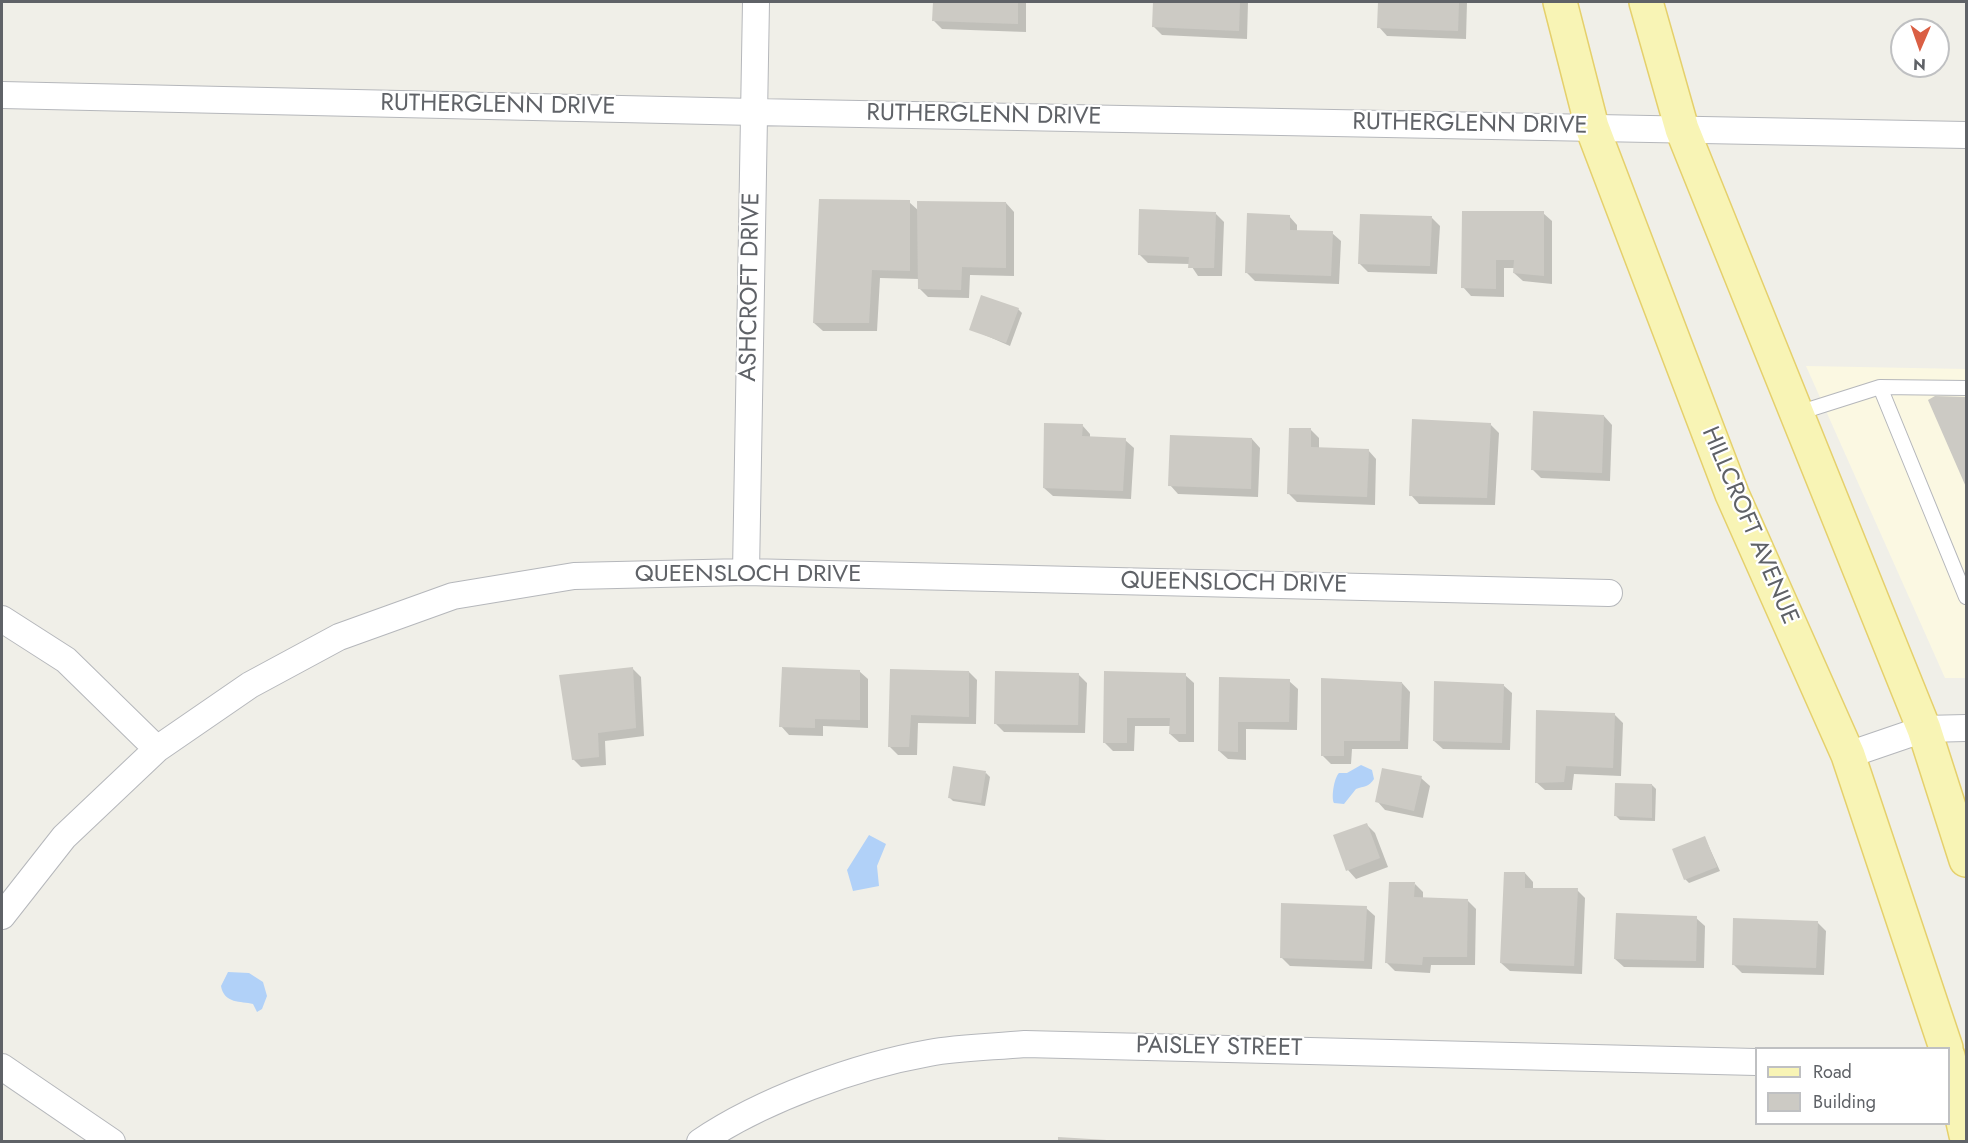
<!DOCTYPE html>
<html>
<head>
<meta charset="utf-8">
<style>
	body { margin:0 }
	#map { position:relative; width:1968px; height:1143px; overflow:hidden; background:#f0efe8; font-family:Jost,sans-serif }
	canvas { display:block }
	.frame { position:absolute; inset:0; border:3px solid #5f6267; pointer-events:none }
	.legend { position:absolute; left:1755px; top:1047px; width:195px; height:78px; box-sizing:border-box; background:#fff; border:2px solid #bfc0c2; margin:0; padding:8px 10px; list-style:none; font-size:18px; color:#5f6267 }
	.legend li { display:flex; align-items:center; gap:12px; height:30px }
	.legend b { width:30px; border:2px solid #bfc0c2 }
	.north { position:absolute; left:1890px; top:18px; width:60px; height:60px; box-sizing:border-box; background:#fff; border:2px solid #bfc0c2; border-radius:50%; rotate:182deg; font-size:16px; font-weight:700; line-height:24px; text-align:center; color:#5f6267 }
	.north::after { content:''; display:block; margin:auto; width:21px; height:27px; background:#da5f44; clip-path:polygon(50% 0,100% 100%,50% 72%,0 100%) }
</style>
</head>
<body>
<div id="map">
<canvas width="1968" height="1143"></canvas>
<div class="frame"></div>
<ul class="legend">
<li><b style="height:8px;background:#f8f4b5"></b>Road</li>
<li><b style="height:16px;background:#cccac4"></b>Building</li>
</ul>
<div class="north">N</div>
</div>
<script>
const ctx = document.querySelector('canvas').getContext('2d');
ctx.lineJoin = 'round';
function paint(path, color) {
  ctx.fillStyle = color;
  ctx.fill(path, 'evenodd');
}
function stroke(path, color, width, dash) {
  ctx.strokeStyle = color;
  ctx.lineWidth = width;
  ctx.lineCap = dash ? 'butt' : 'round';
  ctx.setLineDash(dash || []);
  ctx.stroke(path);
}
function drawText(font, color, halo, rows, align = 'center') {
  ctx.font = font + ' Jost,sans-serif';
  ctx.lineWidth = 4.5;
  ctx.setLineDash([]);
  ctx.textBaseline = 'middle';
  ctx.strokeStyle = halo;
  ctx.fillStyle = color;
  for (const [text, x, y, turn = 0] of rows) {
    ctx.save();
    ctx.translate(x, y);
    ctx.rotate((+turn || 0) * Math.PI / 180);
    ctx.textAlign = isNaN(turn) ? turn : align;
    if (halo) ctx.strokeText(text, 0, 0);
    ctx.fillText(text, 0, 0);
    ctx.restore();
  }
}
paint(new Path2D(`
	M 1806,366 L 1966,369 L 1966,678 L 1945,678 Z`), '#fbf8e2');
paint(new Path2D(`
	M 1361,765 L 1372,770 L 1374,779 C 1369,787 1364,786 1356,789 L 1344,804 L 1334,803 C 1331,798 1334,778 1339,773 L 1347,773 Z
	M 869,835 L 886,844 L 877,866 L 879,886 L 853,891 L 847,870 Z
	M 228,972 L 249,973 L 263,982 L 267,996 L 262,1009 L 257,1012 L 253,1004 C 241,1001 224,1004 221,986 Z`), '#b1d1f8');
paint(new Path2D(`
	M 935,2 L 1026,2 L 1026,32 L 942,29 L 934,21 Z
	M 1154,2 L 1248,2 L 1247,39 L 1162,35 L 1154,27 Z
	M 1379,2 L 1467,2 L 1466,39 L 1387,36 L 1379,27 Z
	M 909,202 L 919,211 L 1006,203 L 1014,212 L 1014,276 L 970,275 L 969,298 L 928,297 L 919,288 L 919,279 L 880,278 L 877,331 L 823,331 L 814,323 Z
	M 1543,213 L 1552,221 L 1552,284 L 1523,281 L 1514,273 L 1515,268 L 1504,268 L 1504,297 L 1471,296 L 1463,287 Z
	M 1216,214 L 1224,222 L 1222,276 L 1198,276 L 1190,264 L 1148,263 L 1139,254 Z
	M 1289,216 L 1297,225 L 1297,232 L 1332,233 L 1341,241 L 1339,284 L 1255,281 L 1247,273 Z
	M 1432,218 L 1440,226 L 1437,274 L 1368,272 L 1359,263 Z
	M 1018,309 L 1022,313 L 1010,346 L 971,329 Z
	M 1935,398 L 1966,399 L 1966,484 L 1930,401 Z
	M 1604,416 L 1612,425 L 1610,481 L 1541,478 L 1533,470 Z
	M 1490,424 L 1499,433 L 1495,505 L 1419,504 L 1411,495 Z
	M 1082,425 L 1090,434 L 1090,438 L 1125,440 L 1134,448 L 1131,499 L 1053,496 L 1044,488 Z
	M 1311,430 L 1319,438 L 1319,449 L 1368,450 L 1376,459 L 1375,505 L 1297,502 L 1288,493 Z
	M 1252,439 L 1260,448 L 1258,497 L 1178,494 L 1170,485 Z
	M 632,668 L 641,677 L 644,736 L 605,741 L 606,765 L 581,767 L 573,759 Z
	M 859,671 L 868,679 L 868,728 L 823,726 L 823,736 L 789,735 L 781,726 Z
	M 892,671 L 969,672 L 977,680 L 976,724 L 918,723 L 917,755 L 898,755 L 890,747 Z
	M 1105,673 L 1185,675 L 1194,683 L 1194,742 L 1179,742 L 1170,734 L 1171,726 L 1135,726 L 1134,751 L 1113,751 L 1104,742 Z
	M 1078,674 L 1087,683 L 1085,733 L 1004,732 L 996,724 Z
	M 1220,679 L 1289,681 L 1298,689 L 1297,730 L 1246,729 L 1246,760 L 1228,759 L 1219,751 Z
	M 1402,683 L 1410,692 L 1408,749 L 1352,749 L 1351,764 L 1331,764 L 1322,755 Z
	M 1503,685 L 1512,693 L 1510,750 L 1443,749 L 1434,741 Z
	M 1614,714 L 1623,723 L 1621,776 L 1574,774 L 1572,790 L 1545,790 L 1536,782 Z
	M 986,773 L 990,777 L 985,806 L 953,801 L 949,797 Z
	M 1421,778 L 1430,786 L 1423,818 L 1385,810 L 1377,801 Z
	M 1652,785 L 1656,789 L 1655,821 L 1620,820 L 1616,816 Z
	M 1367,825 L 1375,833 L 1388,867 L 1356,879 L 1348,870 L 1335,836 Z
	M 1705,838 L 1720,871 L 1689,883 L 1685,879 Z
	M 1525,873 L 1533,882 L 1533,889 L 1577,890 L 1585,898 L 1582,974 L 1510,971 L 1501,963 Z
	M 1415,884 L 1423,892 L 1423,899 L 1468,901 L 1476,909 L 1475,965 L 1431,965 L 1430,973 L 1395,971 L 1387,963 Z
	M 1366,908 L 1375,916 L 1372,969 L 1290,966 L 1281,957 Z
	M 1696,918 L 1705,926 L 1704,968 L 1624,967 L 1615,959 Z
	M 1817,922 L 1826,931 L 1824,975 L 1742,973 L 1734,965 Z`), '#0003');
paint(new Path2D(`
	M 933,2 L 1018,2 L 1018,24 L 932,21 Z
	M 1153,2 L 1240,2 L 1239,31 L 1152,27 Z
	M 1378,2 L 1459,2 L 1458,31 L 1377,28 Z
	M 819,199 L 910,200 L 910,271 L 872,270 L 869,323 L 813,323 Z
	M 917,201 L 1006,202 L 1006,268 L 962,267 L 961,290 L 918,289 Z
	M 1139,209 L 1216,212 L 1214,268 L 1188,268 L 1189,257 L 1138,255 Z
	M 1462,211 L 1544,211 L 1544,276 L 1513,273 L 1514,260 L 1496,260 L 1496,289 L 1461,288 Z
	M 1247,213 L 1290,215 L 1290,230 L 1333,231 L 1331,276 L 1245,273 Z
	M 1360,214 L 1432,216 L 1430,266 L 1358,264 Z
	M 981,295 L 1019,308 L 1006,343 L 969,330 Z
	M 1935,396 L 1966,397 L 1966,487 L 1928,400 Z
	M 1533,411 L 1604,415 L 1602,473 L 1531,470 Z
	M 1412,419 L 1491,423 L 1487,498 L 1409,496 Z
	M 1044,423 L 1083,424 L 1082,436 L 1126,438 L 1123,491 L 1043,488 Z
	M 1289,428 L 1311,428 L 1311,447 L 1369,449 L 1367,497 L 1287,494 Z
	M 1170,435 L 1252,438 L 1251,489 L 1168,486 Z
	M 633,667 L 636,728 L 598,733 L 599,757 L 572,760 L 559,675 Z
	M 782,667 L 860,670 L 860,720 L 815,719 L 815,728 L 779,727 Z
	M 890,669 L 969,671 L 969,717 L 911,715 L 909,747 L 888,747 Z
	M 995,671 L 1079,673 L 1078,725 L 994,724 Z
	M 1104,671 L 1186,673 L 1186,734 L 1169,734 L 1170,718 L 1127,718 L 1127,743 L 1103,743 Z
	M 1219,677 L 1290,679 L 1289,722 L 1238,722 L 1238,752 L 1218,751 Z
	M 1321,678 L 1402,682 L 1400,741 L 1344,741 L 1344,756 L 1321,756 Z
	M 1434,681 L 1504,684 L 1502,743 L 1433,741 Z
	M 1536,710 L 1615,713 L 1613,768 L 1566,766 L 1564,782 L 1535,783 Z
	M 953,766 L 986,771 L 981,803 L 948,798 Z
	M 1382,768 L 1422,776 L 1414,811 L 1375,802 Z
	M 1615,783 L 1652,784 L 1652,818 L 1614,816 Z
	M 1367,823 L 1380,858 L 1346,871 L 1333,835 Z
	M 1705,836 L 1717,867 L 1684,880 L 1672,849 Z
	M 1504,872 L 1525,872 L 1525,888 L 1578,888 L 1574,966 L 1500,963 Z
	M 1389,882 L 1415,882 L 1414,897 L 1468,899 L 1467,957 L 1423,957 L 1422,965 L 1385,963 Z
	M 1281,903 L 1367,906 L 1364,961 L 1280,958 Z
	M 1616,913 L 1697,916 L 1696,961 L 1614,959 Z
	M 1733,918 L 1818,921 L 1816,968 L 1732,965 Z
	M 1058,1137 L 1107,1140 L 1106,1142 L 1058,1142 Z`), '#cccac4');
const service = new Path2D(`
	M 1880,387 L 1966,597
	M 1798,413 L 1880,387 L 1966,388`);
const minor = new Path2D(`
	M 2,95 L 754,112 L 1966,135
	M 746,572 L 756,2
	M 2,619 L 66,660 L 157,749
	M 1848,755 L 1924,729 L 1966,728
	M 2,916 L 64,837 L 157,749 L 250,685 L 339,637 L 453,596 L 574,576 L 746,572 L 1609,593
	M 2,1067 L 112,1142
	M 700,1142 C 762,1100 856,1066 929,1053 C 960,1047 994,1047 1025,1044 L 1756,1062`);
const primary = new Path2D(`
	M 1560,2 L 1592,127 L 1732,494 L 1848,755 L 1946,1048
	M 1646,2 L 1682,129 L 1924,729 L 1966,860
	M 1948,1056 L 1966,1135`);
stroke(service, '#b5b7bb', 16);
stroke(minor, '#b5b7bb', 28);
stroke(primary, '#e5d06c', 36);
stroke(service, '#fff', 14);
stroke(minor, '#fff', 26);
stroke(primary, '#f8f4b5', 33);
drawText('24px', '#5f6267', '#fff', [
	["RUTHERGLENN DRIVE",498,106,1],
	["RUTHERGLENN DRIVE",984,116,1],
	["RUTHERGLENN DRIVE",1470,125,1],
	["ASHCROFT DRIVE",751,287,-89],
	["HILLCROFT AVENUE",1749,526,67],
	["QUEENSLOCH DRIVE",748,575],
	["QUEENSLOCH DRIVE",1234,584,1],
	["PAISLEY STREET",1219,1048,1]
]);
</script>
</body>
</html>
